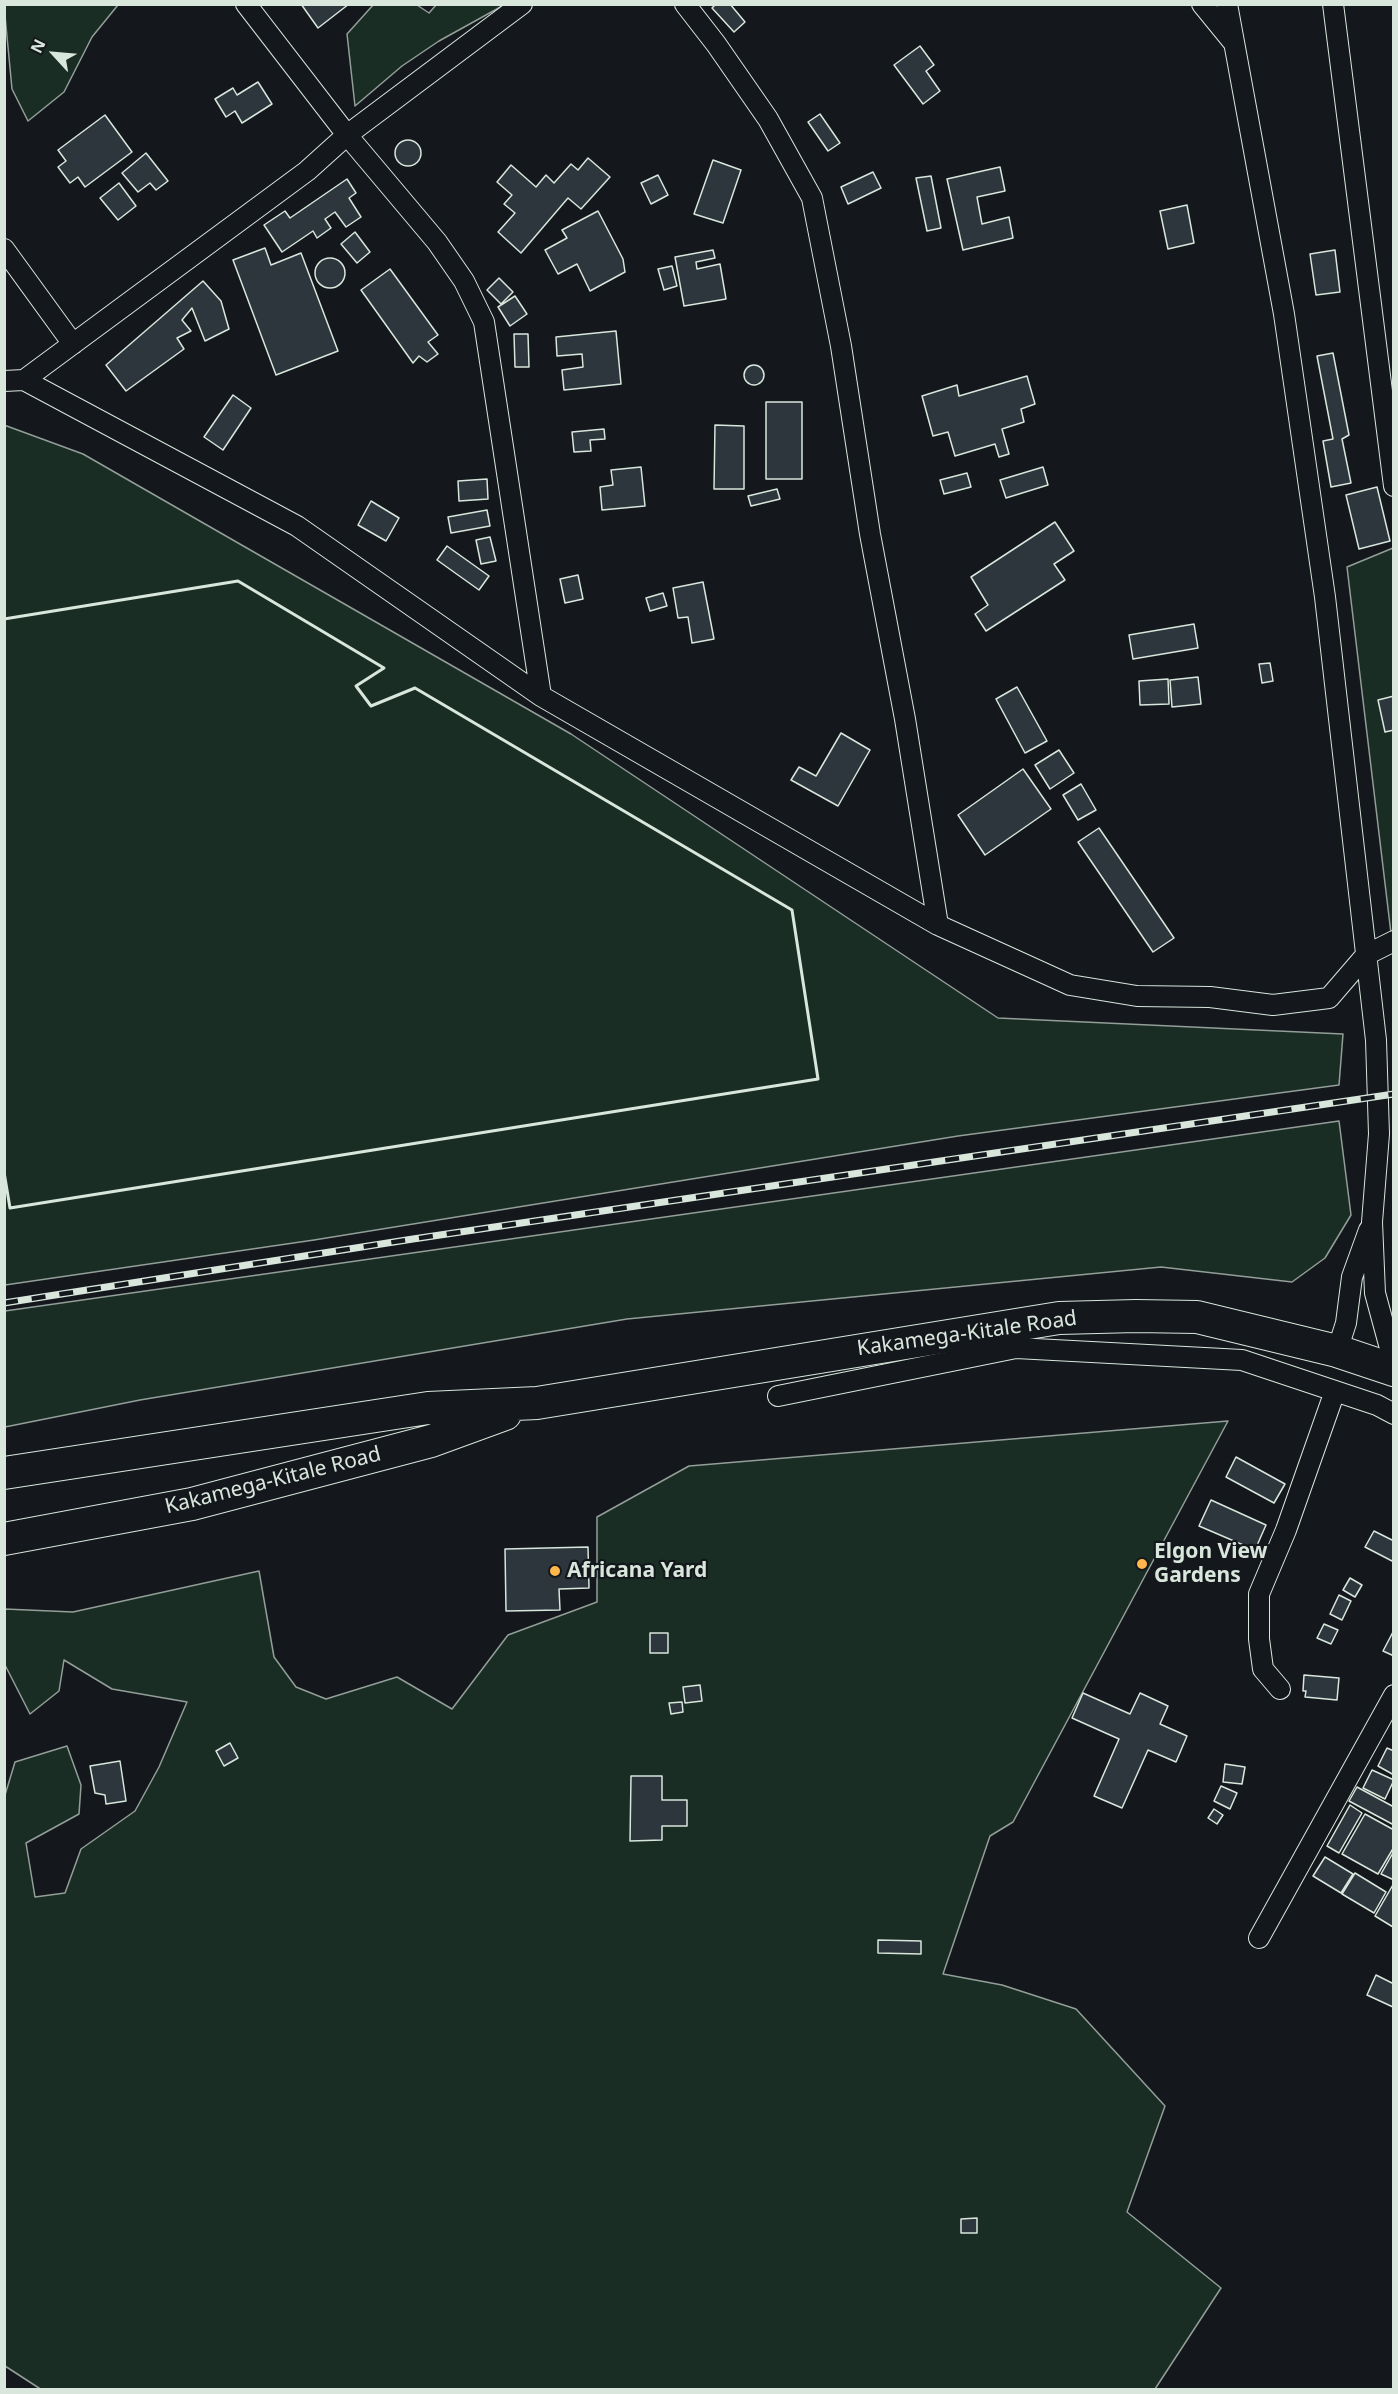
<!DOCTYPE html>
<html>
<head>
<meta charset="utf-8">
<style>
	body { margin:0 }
	#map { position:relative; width:1398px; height:2394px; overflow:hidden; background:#14181c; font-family:"Noto Sans",sans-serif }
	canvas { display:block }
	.frame { position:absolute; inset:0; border:6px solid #d8e6dc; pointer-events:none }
	.north { position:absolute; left:24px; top:24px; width:60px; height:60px; -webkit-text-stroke:4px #14181c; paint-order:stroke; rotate:296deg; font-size:16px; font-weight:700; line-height:24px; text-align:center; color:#d8e6dc }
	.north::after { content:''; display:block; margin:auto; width:21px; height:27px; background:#d8e6dc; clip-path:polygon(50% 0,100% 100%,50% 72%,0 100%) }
</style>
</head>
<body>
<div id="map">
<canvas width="1398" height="2394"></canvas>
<div class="frame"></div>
<div class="north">N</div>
</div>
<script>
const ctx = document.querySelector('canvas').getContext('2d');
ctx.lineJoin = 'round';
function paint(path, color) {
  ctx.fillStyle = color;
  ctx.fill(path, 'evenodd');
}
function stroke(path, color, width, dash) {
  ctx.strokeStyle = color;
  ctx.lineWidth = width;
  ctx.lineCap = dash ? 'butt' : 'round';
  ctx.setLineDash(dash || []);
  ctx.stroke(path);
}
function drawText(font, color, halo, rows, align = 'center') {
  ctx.font = font + ' "Noto Sans",sans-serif';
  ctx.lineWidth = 4.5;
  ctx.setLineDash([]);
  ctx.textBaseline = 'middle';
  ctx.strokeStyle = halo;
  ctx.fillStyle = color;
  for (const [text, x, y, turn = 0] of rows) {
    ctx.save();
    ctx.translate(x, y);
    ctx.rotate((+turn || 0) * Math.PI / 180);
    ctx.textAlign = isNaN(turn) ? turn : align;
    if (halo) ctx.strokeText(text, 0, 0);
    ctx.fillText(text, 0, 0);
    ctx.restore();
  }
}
const green = new Path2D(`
	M 374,4 L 417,5 L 429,13 L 436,5 L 504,5 L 439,41 L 402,66 L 355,106 L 347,34 Z
	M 4,5 L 118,5 L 92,37 L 64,92 L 28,121 L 12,89 Z
	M 4,425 L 83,454 L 571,734 L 998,1018 L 1343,1034 L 1339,1085 L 958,1136 L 314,1240 L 5,1285 Z
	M 1393,548 L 1393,950 L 1347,567 Z
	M 1339,1121 L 1351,1215 L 1325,1258 L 1292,1282 L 1161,1267 L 627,1319 L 140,1400 L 5,1427 L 5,1311 Z
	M 1228,1421 L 1013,1822 L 990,1836 L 943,1974 L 1002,1985 L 1076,2009 L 1165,2106 L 1127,2212 L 1221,2288 L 1155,2389 L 42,2390 L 5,2366 L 5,1795 L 15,1762 L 67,1746 L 81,1785 L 79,1814 L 26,1843 L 35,1897 L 65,1893 L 81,1849 L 135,1811 L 159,1767 L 187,1702 L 112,1689 L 64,1660 L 59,1691 L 30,1714 L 5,1665 L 5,1609 L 73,1612 L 259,1571 L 274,1657 L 296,1687 L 326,1699 L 397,1677 L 452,1709 L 508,1635 L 597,1602 L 597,1517 L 689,1466 Z`);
paint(green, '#1a2d24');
stroke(green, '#939e99', 1.5);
const building = new Path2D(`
	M 301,4 L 349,4 L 318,28 Z
	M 716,4 L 730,4 L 745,22 L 734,32 L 712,8 Z
	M 920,46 L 934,65 L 926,71 L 940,91 L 923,104 L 894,65 Z
	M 258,82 L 272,104 L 242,123 L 235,111 L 226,117 L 215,99 L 233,88 L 237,95 Z
	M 820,114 L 840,143 L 828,151 L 808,122 Z
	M 105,115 L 132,152 L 85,187 L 78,177 L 70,183 L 58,167 L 66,161 L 58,150 Z
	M395 153a13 13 0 1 1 26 0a13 13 0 1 1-26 0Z
	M 146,153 L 168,181 L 156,190 L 150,183 L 138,192 L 122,173 Z
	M 588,158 L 610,177 L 581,209 L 568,198 L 521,253 L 498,232 L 515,213 L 504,204 L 512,195 L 497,182 L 511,165 L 536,187 L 546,175 L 554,183 L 571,164 L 578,170 Z
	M 713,160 L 741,170 L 723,223 L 694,214 Z
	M 1000,167 L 1005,191 L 977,197 L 982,224 L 1009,217 L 1013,238 L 963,250 L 947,179 Z
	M 873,172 L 881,188 L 848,204 L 841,187 Z
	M 658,175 L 668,195 L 651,204 L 641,183 Z
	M 931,176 L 941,228 L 927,231 L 916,178 Z
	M 347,179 L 356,193 L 349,198 L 361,217 L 346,227 L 335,212 L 325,219 L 331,228 L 317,238 L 313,231 L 282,252 L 264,225 L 285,211 L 290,218 Z
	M 119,183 L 136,206 L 118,220 L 100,198 Z
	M 1187,205 L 1194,243 L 1168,249 L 1160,211 Z
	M 598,211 L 623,259 L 625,272 L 590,291 L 577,264 L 558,274 L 545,250 L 567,238 L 562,230 Z
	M 355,232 L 370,252 L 357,263 L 341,244 Z
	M 265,248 L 271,265 L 301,253 L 338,351 L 276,375 L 233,260 Z
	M 713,250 L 715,258 L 696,262 L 697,269 L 720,264 L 726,299 L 684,306 L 675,257 Z
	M 1335,250 L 1340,292 L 1316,295 L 1310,254 Z
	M315 273a15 15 0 1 1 30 0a15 15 0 1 1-30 0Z
	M 672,266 L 677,286 L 664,290 L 658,269 Z
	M 390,269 L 438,335 L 428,342 L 438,354 L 427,362 L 419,356 L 413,363 L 361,290 Z
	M 499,278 L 513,292 L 501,304 L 487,290 Z
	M 203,281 L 221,301 L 229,329 L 205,341 L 192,308 L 182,320 L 191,331 L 177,338 L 184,349 L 126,391 L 106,365 Z
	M 515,296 L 527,314 L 510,326 L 498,307 Z
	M 616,331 L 621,384 L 564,390 L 562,370 L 583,367 L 582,354 L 557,356 L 556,337 Z
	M 514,334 L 528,334 L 529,367 L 515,367 Z
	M 1333,353 L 1349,435 L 1342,439 L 1351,483 L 1331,487 L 1323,441 L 1333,439 L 1317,356 Z
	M744 375a10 10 0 1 1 20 0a10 10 0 1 1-20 0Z
	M 1027,376 L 1035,404 L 1021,409 L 1024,422 L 1002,429 L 1009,454 L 999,457 L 995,444 L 955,456 L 948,432 L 933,436 L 922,396 L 957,385 L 959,396 Z
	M 233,395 L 251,408 L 223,450 L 204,437 Z
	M 766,402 L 802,402 L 802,479 L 766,479 Z
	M 715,425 L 744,426 L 744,489 L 714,489 Z
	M 604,429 L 605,439 L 590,440 L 591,451 L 574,452 L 572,432 Z
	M 641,467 L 645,506 L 602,510 L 600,487 L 613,485 L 611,470 Z
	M 1043,467 L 1048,485 L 1006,498 L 1000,480 Z
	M 967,473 L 971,487 L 944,494 L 940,480 Z
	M 487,479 L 488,499 L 459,501 L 458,481 Z
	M 1377,487 L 1390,541 L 1359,549 L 1346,495 Z
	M 777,489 L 780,499 L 751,506 L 748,496 Z
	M 371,501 L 399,518 L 386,541 L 358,525 Z
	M 487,510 L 490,526 L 451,533 L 448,517 Z
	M 1055,522 L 1074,551 L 1054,564 L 1065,580 L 986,631 L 975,614 L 988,605 L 971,577 Z
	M 490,537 L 496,561 L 481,564 L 476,540 Z
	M 447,546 L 489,576 L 479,590 L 437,560 Z
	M 578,575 L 583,599 L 565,603 L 560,579 Z
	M 703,582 L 714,639 L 692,643 L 688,617 L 678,618 L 673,588 Z
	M 663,593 L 667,606 L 650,611 L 646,598 Z
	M 1194,624 L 1198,648 L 1133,659 L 1129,635 Z
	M 1270,663 L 1273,681 L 1262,683 L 1259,664 Z
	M 1198,677 L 1201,704 L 1172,707 L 1170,680 Z
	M 1168,679 L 1169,704 L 1140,705 L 1139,681 Z
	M 1017,687 L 1047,741 L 1025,753 L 996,699 Z
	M 1394,696 L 1394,730 L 1385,732 L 1378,700 Z
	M 841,733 L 870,750 L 838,806 L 791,780 L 799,767 L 816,776 Z
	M 1059,750 L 1074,773 L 1050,789 L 1035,765 Z
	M 1023,769 L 1051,809 L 985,855 L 958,815 Z
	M 1081,784 L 1096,810 L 1078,820 L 1063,795 Z
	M 1099,828 L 1174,938 L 1153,952 L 1078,842 Z
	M 1236,1457 L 1285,1484 L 1274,1503 L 1226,1477 Z
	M 1211,1500 L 1266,1525 L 1255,1550 L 1199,1526 Z
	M 1374,1531 L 1394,1541 L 1394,1562 L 1365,1547 Z
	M 588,1547 L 589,1588 L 559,1589 L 560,1610 L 506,1611 L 505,1549 Z
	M 1350,1578 L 1362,1585 L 1355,1597 L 1343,1590 Z
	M 1339,1595 L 1351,1601 L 1342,1620 L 1330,1614 Z
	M 1324,1624 L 1338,1630 L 1331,1644 L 1317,1638 Z
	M 1394,1630 L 1394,1656 L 1383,1651 Z
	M 650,1633 L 668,1633 L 668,1653 L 650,1653 Z
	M 1304,1675 L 1339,1678 L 1337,1700 L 1305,1697 L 1306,1691 L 1303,1691 Z
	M 700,1685 L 702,1701 L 685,1703 L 683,1687 Z
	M 1083,1693 L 1130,1714 L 1140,1693 L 1168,1706 L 1160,1724 L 1187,1736 L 1176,1762 L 1148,1750 L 1122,1808 L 1094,1796 L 1119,1739 L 1072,1718 Z
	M 682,1702 L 683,1712 L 671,1714 L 669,1703 Z
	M 230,1743 L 238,1758 L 224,1766 L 216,1751 Z
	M 1387,1748 L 1394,1751 L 1394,1775 L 1378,1766 Z
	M 120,1761 L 126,1801 L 106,1804 L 105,1795 L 95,1793 L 90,1766 Z
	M 1225,1764 L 1245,1767 L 1242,1784 L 1223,1782 Z
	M 1372,1770 L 1394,1780 L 1385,1799 L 1363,1788 Z
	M 631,1776 L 662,1776 L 662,1800 L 687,1800 L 687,1826 L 662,1826 L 662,1840 L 630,1841 Z
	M 1221,1786 L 1237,1793 L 1230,1809 L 1214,1801 Z
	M 1357,1787 L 1394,1807 L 1394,1825 L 1349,1801 Z
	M 1350,1805 L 1362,1813 L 1339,1853 L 1327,1846 Z
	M 1214,1809 L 1223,1815 L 1217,1824 L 1208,1818 Z
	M 1365,1814 L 1394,1830 L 1394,1847 L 1378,1874 L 1342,1854 Z
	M 1394,1851 L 1394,1880 L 1381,1874 Z
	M 1325,1857 L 1353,1874 L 1341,1893 L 1313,1876 Z
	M 1355,1873 L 1386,1892 L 1374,1913 L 1342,1894 Z
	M 1394,1883 L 1394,1926 L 1393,1927 L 1375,1916 Z
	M 878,1940 L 921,1941 L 921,1954 L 878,1953 Z
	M 1376,1975 L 1394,1984 L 1393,2007 L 1367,1995 Z
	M 977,2218 L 977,2233 L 961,2233 L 961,2219 Z`);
paint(building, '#2c363c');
stroke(building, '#d8e6dc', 1.5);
const minor = new Path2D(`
	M 246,4 L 347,135 L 437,242 L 464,281 L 484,322 L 541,696
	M 685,4 L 716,44 L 768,119 L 812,198 L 841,346 L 870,534 L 905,719 L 938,925
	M 1202,4 L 1233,42
	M 1227,4 L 1284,314 L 1325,597 L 1376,1040 L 1379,1134 L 1372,1222 L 1375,1293 L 1394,1363
	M 1333,4 L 1394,486
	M 4,249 L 73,344
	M 24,380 L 307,171 L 347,135 L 522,4
	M 4,381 L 24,380 L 297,526 L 541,696 L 938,925 L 1070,985 L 1137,996 L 1210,997 L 1273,1005 L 1329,998 L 1366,955 L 1394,941
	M 1337,1351 L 1346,1323 L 1352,1277 L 1369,1230
	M 778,1396 L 1016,1348 L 1242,1360 L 1377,1405 L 1394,1414
	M 1280,1689 L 1263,1669 L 1259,1639 L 1259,1594 L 1286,1530 L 1335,1391
	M 1259,1938 L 1394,1695`);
const trunk = new Path2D(`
	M 4,1473 L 428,1408 L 537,1403 L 1059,1318 L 1136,1316 L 1197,1317 L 1337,1351 L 1394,1370
	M 4,1539 L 192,1504 L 431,1441 L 505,1414`);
stroke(minor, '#d8e6dc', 22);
stroke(trunk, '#d8e6dc', 34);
stroke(minor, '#14181c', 20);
stroke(trunk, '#14181c', 32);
const rail = new Path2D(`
	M 4,1303 L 413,1239 L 1394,1094`);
stroke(rail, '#d8e6dc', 7);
stroke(rail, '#14181c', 4.5, [14]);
stroke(new Path2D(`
	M 4,619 L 238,581 L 384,668 L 356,686 L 371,706 L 415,688 L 792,910 L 818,1079 L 10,1208 L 4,1172`), '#d8e6dc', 3);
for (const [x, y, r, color] of [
	[1142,1564,6,"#ffb74d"],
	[555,1571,6,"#ffb74d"]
]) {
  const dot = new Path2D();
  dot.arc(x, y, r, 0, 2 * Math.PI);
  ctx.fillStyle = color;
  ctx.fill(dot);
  stroke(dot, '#14181c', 2);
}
drawText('21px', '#d8e6dc', '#14181c', [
	["Kakamega-Kitale Road",967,1334,-8],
	["Kakamega-Kitale Road",273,1481,-14]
]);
drawText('bold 21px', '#d8e6dc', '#14181c', [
	["Elgon View",1154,1552],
	["Gardens",1154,1576],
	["Africana Yard",567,1571]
], 'left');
</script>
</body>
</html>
